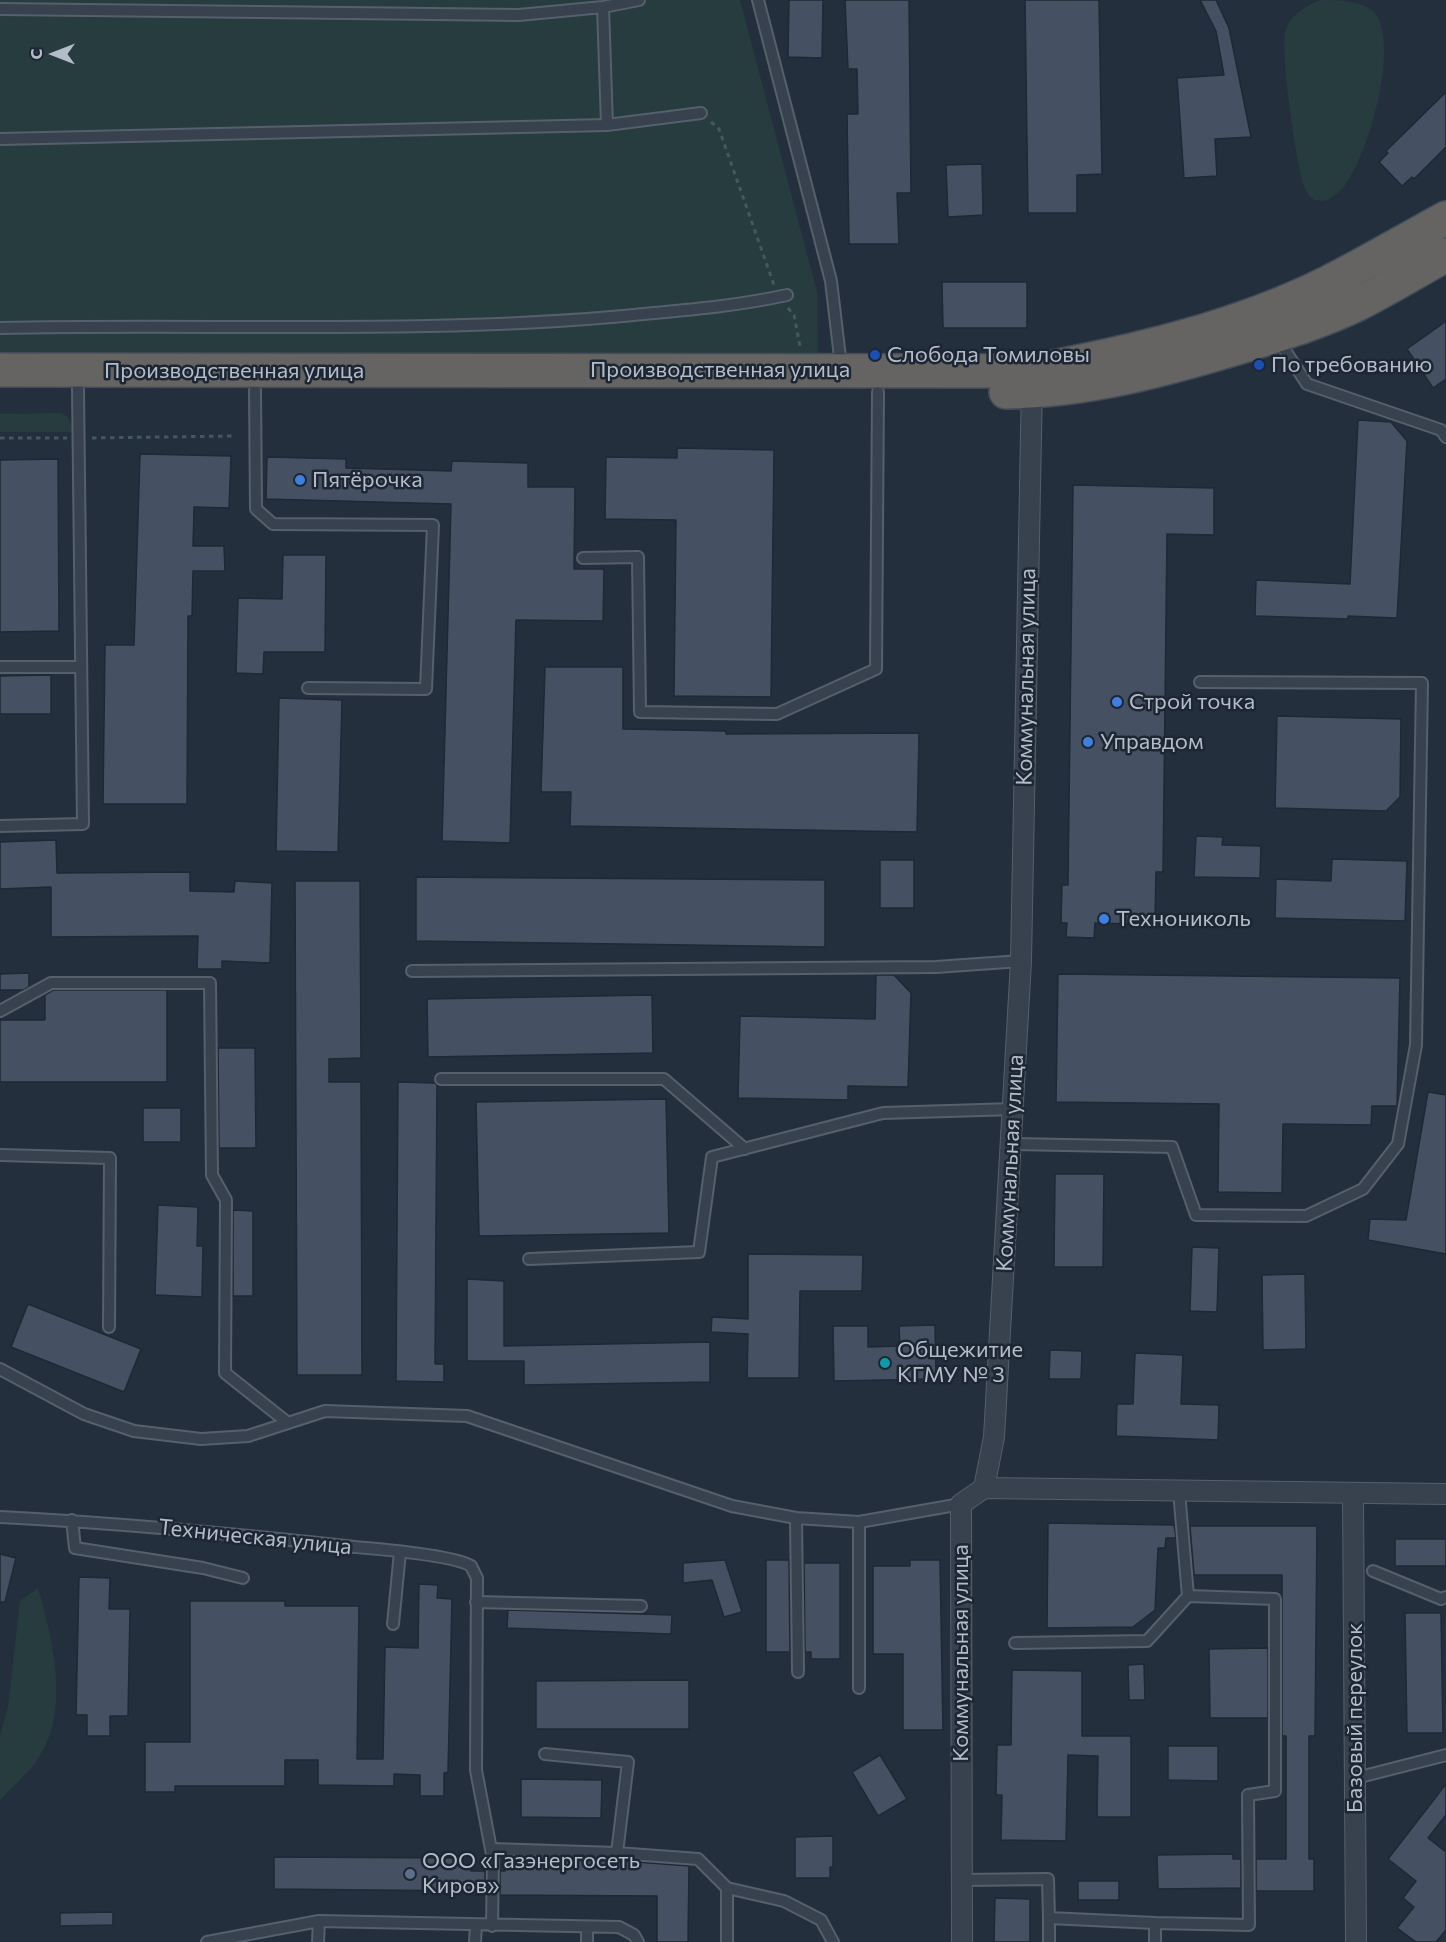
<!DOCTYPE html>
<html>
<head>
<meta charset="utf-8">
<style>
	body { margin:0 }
	#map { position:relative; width:1446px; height:1942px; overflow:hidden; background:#242f3e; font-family:Commissioner,sans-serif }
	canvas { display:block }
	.north { position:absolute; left:24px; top:24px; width:60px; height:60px; -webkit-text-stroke:4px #1d2633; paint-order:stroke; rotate:270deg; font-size:16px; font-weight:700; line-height:24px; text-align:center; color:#b4bcc9 }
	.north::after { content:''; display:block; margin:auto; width:21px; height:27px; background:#b4bcc9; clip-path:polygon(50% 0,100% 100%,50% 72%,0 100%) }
</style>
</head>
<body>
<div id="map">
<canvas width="1446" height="1942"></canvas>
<div class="north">С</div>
</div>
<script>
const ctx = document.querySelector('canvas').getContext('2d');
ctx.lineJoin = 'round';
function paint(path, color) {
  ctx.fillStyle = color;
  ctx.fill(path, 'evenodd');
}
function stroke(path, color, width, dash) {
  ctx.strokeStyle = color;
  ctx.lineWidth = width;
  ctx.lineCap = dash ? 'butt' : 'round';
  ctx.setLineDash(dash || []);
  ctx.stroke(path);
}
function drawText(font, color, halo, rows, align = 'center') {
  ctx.font = font + ' Commissioner,sans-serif';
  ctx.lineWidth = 5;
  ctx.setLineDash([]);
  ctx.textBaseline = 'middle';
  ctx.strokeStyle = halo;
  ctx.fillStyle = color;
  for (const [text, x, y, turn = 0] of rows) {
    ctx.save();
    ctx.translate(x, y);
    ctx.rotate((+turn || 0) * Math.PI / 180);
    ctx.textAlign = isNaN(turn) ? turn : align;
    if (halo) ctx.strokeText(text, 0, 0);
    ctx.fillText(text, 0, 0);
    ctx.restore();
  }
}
paint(new Path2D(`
	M 0,0 L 740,0 L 817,292 L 818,356 L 0,355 Z
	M 1321,0 C 1339,0 1358,0 1373,11 C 1402,40 1368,156 1345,185 C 1340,192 1332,198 1324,201 L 1314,200 C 1309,196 1306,192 1304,186 C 1296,163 1279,48 1286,29 C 1290,15 1308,5 1321,0 Z
	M 61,413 L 68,417 L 75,432 L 0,432 L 0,414 Z
	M 38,1588 C 53,1641 72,1715 35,1763 C 25,1776 11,1788 0,1800 L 0,1736 L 8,1707 L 20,1601 Z`), '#263c3f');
const building = new Path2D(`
	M 789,0 L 823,0 L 822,58 L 788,57 Z
	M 845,0 L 909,0 L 911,193 L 897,193 L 899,244 L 849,244 L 847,114 L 858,114 L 857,69 L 848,69 Z
	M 1025,0 L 1099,0 L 1102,174 L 1077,175 L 1077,213 L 1028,213 Z
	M 1200,0 L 1216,0 L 1229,28 L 1251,137 L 1215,139 L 1217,176 L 1184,178 L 1177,78 L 1224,75 L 1216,31 Z
	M 1446,92 L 1446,147 L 1414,179 L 1412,177 L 1402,186 L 1379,162 L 1388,153 L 1386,151 Z
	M 982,164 L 983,215 L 948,217 L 946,165 Z
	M 942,282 L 1027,282 L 1027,328 L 943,328 Z
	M 1446,321 L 1446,379 L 1433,388 L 1407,349 Z
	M 1358,420 L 1391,422 L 1407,441 L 1397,618 L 1348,616 L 1348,619 L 1255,616 L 1256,580 L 1350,584 Z
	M 677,448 L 774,450 L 771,697 L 674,696 L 676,520 L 605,519 L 606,457 L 677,458 Z
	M 140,454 L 231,456 L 229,508 L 194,507 L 193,546 L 224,546 L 225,571 L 193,571 L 192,616 L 188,616 L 187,804 L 103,804 L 105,645 L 134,645 Z
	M 267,457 L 346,459 L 346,468 L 451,471 L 452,461 L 528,463 L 528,487 L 575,487 L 574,569 L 604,569 L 603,621 L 516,620 L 510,843 L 442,841 L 451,504 L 266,499 Z
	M 58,459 L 59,631 L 0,632 L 0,460 Z
	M 1073,485 L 1214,488 L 1214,535 L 1167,534 L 1163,872 L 1156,872 L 1155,919 L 1132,919 L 1132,924 L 1095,923 L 1094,938 L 1066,937 L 1067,923 L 1061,923 L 1062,885 L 1068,885 Z
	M 283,555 L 326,555 L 325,652 L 264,652 L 263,674 L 236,673 L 238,598 L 282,599 Z
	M 545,667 L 623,667 L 623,729 L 726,731 L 726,734 L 919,733 L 917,832 L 570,826 L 571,792 L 541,792 Z
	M 51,675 L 51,714 L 0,714 L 0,676 Z
	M 279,698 L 342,700 L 338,852 L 276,851 Z
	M 1277,716 L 1401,719 L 1400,797 L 1386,811 L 1275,808 Z
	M 1196,836 L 1223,837 L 1222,845 L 1261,846 L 1260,878 L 1194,877 Z
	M 56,840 L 57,873 L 190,872 L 190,891 L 234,892 L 235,881 L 272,883 L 270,963 L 222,961 L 222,969 L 197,969 L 198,936 L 51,937 L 51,887 L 0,889 L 0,842 Z
	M 1332,859 L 1407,861 L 1405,921 L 1275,918 L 1276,879 L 1331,881 Z
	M 880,860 L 914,860 L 914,908 L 880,908 Z
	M 416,877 L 825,880 L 825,947 L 416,941 Z
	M 295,881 L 360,881 L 361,1058 L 329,1059 L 329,1082 L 361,1082 L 362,1375 L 297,1375 Z
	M 29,973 L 29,987 L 23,990 L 0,990 L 0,974 Z
	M 1058,974 L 1400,978 L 1397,1106 L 1372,1106 L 1371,1125 L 1283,1124 L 1282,1193 L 1218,1192 L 1219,1104 L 1056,1102 Z
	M 876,975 L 894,975 L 911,993 L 908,1087 L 848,1086 L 848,1100 L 738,1098 L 740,1016 L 875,1019 Z
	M 53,990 L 167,990 L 167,1082 L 0,1082 L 0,1020 L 45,1020 L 45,995 Z
	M 652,995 L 653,1053 L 428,1057 L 427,999 Z
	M 218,1048 L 255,1048 L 256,1148 L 219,1148 Z
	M 398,1082 L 435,1083 L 437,1085 L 435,1364 L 444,1364 L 444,1382 L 396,1381 Z
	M 1428,1092 L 1446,1095 L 1446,1254 L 1368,1240 L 1370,1219 L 1406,1220 Z
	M 666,1099 L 669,1233 L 479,1236 L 476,1102 Z
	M 143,1108 L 181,1108 L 181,1142 L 143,1142 Z
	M 1055,1174 L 1104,1174 L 1103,1267 L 1054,1267 Z
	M 158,1205 L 198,1207 L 197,1246 L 203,1246 L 202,1297 L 155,1295 Z
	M 233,1210 L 253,1211 L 253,1296 L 233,1296 Z
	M 1192,1247 L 1219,1248 L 1217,1312 L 1190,1311 Z
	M 748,1254 L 863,1255 L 862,1291 L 800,1291 L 799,1378 L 747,1378 L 748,1334 L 711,1332 L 712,1317 L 748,1319 Z
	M 1305,1274 L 1306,1349 L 1263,1350 L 1262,1275 Z
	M 467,1279 L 504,1281 L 504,1346 L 710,1342 L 710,1382 L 524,1385 L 524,1361 L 467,1361 Z
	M 28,1304 L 141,1349 L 124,1392 L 11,1347 Z
	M 935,1325 L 936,1379 L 834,1381 L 833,1326 L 868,1326 L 868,1347 L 900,1346 L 899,1326 Z
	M 1050,1350 L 1082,1351 L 1081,1379 L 1049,1379 Z
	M 1135,1353 L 1183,1355 L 1181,1404 L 1219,1405 L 1218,1440 L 1116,1436 L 1117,1404 L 1133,1404 Z
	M 1048,1523 L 1174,1525 L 1176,1538 L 1166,1538 L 1165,1548 L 1158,1548 L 1155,1610 L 1133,1627 L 1047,1628 Z
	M 1190,1526 L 1317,1526 L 1315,1736 L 1309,1736 L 1309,1859 L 1314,1859 L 1314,1891 L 1256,1891 L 1256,1859 L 1286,1859 L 1286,1736 L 1282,1736 L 1282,1575 L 1194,1575 Z
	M 1395,1539 L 1446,1539 L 1446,1566 L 1395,1566 Z
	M 0,1554 L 16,1558 L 5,1602 L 0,1602 Z
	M 725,1560 L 742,1612 L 724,1617 L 712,1580 L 683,1583 L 683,1563 Z
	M 766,1560 L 789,1560 L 790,1652 L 766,1652 Z
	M 910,1560 L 940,1560 L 943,1730 L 903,1730 L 903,1654 L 873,1654 L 873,1566 L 910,1566 Z
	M 804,1563 L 840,1563 L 840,1659 L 811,1659 L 811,1652 L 805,1652 Z
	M 79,1577 L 110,1578 L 109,1609 L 130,1609 L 128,1716 L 110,1716 L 110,1736 L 87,1736 L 87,1715 L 76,1715 Z
	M 419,1584 L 438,1585 L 437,1598 L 452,1599 L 448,1772 L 444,1773 L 444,1796 L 420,1796 L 420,1775 L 394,1774 L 394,1786 L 318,1785 L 318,1760 L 285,1760 L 285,1786 L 175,1786 L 175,1792 L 145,1792 L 145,1742 L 190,1742 L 190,1601 L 285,1601 L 285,1606 L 359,1606 L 357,1759 L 383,1759 L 385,1647 L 418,1648 Z
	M 508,1610 L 672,1615 L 671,1634 L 507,1628 Z
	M 1405,1613 L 1441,1613 L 1443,1733 L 1407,1733 Z
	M 1268,1648 L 1268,1718 L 1210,1718 L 1209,1649 Z
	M 1144,1664 L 1145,1700 L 1129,1700 L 1128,1665 Z
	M 1012,1670 L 1082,1671 L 1082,1736 L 1131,1736 L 1131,1817 L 1097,1817 L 1098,1756 L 1068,1755 L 1066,1841 L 1001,1840 L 1002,1795 L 996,1795 L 997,1745 L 1011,1745 Z
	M 689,1680 L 689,1729 L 536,1729 L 536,1681 Z
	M 1168,1746 L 1218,1746 L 1218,1781 L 1168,1780 Z
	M 880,1755 L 907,1799 L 878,1816 L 852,1772 Z
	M 521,1779 L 602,1780 L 601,1818 L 521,1817 Z
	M 1446,1784 L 1446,1815 L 1428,1838 L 1446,1852 L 1446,1930 L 1436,1942 L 1416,1942 L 1397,1928 L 1414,1907 L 1403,1898 L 1416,1881 L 1388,1859 Z
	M 833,1836 L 833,1867 L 830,1867 L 830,1878 L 795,1878 L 795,1837 Z
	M 1233,1854 L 1233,1859 L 1241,1859 L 1241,1888 L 1158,1889 L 1157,1855 Z
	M 274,1857 L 459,1858 L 459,1867 L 471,1867 L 471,1871 L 485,1871 L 485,1895 L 472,1895 L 472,1891 L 274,1889 Z
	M 505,1860 L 623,1861 L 689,1866 L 688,1942 L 657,1942 L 657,1896 L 500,1895 L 500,1871 L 505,1871 Z
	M 1078,1881 L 1119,1881 L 1119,1900 L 1078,1900 Z
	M 995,1898 L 1030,1899 L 1030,1942 L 994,1942 Z
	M 113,1912 L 113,1925 L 60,1926 L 60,1913 Z`);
paint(building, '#455162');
stroke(building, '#1f2835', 1.5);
const service = new Path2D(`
	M 758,0 L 831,281 L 841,366
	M 0,9 L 519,15 L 603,7
	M 607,125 L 603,7 L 639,0
	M 0,139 L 607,125 L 701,113
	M 0,328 C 211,323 424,335 634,315 C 686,310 737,306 787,295
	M 1277,338 L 1307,384 L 1441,430 L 1446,437
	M 255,390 L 256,509 L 273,524 L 433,525 L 426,689 L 308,688
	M 583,558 L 638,557 L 640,712 L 777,714 L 876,669 L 878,392
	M 0,667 L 80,667
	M 0,826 L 83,824 L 78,389
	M 412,971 L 936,967 L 1021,961
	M 0,1011 L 51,983 L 210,983 L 212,1175 L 226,1200 L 225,1373 L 288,1423
	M 441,1079 L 664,1079 L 745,1149
	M 1012,1144 L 1172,1147 L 1196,1215 L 1306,1216 L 1363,1189 L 1398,1144 L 1416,1045 L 1422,683 L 1200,682
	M 0,1155 L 110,1158 L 109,1327
	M 529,1259 L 699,1252 L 712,1157 L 883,1113 L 1014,1109
	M 0,1369 L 84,1414 L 134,1431 L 201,1439 L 248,1436 L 325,1411 L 467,1416 L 732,1506 L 796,1518 L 859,1522 L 961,1504
	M 0,1517 C 119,1523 237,1534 355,1547 C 379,1549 454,1555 471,1566 L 477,1578 L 476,1770 L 493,1860 L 492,1926
	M 796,1518 L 798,1672
	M 72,1520 L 75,1548 L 203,1568 L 243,1578
	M 859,1522 L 859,1688
	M 1373,1571 L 1441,1599 L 1446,1597
	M 476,1602 L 641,1606
	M 393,1624 L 400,1552
	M 1015,1643 L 1147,1641 L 1188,1596
	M 1356,1778 L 1446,1755
	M 491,1849 L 617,1853 L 628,1762 L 545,1754
	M 617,1853 L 698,1859 L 727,1888 L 727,1942
	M 960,1880 L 1048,1879 L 1049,1918 L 1155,1923 L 1155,1942
	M 727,1888 L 784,1901 L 821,1920 L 833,1942
	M 1155,1923 L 1249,1925 L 1248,1795 L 1275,1791 L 1275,1599 L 1188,1596 L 1179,1491
	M 587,1927 L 587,1942
	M 207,1942 L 319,1921
	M 318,1942 L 319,1921 L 619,1927 L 634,1935 L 638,1942
	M 475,1942 L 476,1925
	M 1049,1942 L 1049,1918`);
const minor = new Path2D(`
	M 984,1488 L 1446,1494
	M 1353,1495 L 1356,1942
	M 962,1942 L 961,1504 L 984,1488 L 994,1437 L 1021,961 L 1032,382`);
const trunk = new Path2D(`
	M 0,370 L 1032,371 C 1133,352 1237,328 1329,282 C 1369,262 1407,239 1446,218
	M 1006,392 C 1088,391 1168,369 1247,345 C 1284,333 1323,321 1358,304 C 1388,289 1417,271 1446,255`);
stroke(service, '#565f6c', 14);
stroke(minor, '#565f6c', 22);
stroke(trunk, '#434c59', 36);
stroke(new Path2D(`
	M 711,122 L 719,129 L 774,285
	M 788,308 L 794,315 L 800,346
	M 0,438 L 67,438
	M 92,438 L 232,436`), '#44595c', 3, [4.5, 4.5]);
stroke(service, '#38414e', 10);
stroke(minor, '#38414e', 20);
stroke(trunk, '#656462', 33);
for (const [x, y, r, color] of [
	[875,355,6,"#1a4fb4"],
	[1259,365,6,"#1a4fb4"],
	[300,480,6,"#3f7fe0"],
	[1117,702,6,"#3f7fe0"],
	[1088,742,6,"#3f7fe0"],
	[1104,919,6,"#3f7fe0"],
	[885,1363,6,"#0f9aa8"],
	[410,1874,6,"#5c6f8a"]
]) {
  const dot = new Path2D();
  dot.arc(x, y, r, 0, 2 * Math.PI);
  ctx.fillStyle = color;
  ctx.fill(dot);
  stroke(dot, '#1d2633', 2);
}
drawText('22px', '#b4bcc9', '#1d2633', [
	["Слобода Томиловы",887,355],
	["По требованию",1271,365],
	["Пятёрочка",312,480],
	["Строй точка",1129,702],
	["Управдом",1100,742],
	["Технониколь",1116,919],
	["Общежитие",897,1350],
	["КГМУ № 3",897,1375],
	["ООО «Газэнергосеть",422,1861],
	["Киров»",422,1886]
], 'left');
drawText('22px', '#b4bcc9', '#1d2633', [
	["Производственная улица",720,370],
	["Производственная улица",234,371],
	["Коммунальная улица",1026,677,-89],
	["Коммунальная улица",1010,1163,-87],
	["Техническая улица",255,1537,6],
	["Коммунальная улица",961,1653,-90],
	["Базовый переулок",1355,1718,-90]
]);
</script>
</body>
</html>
